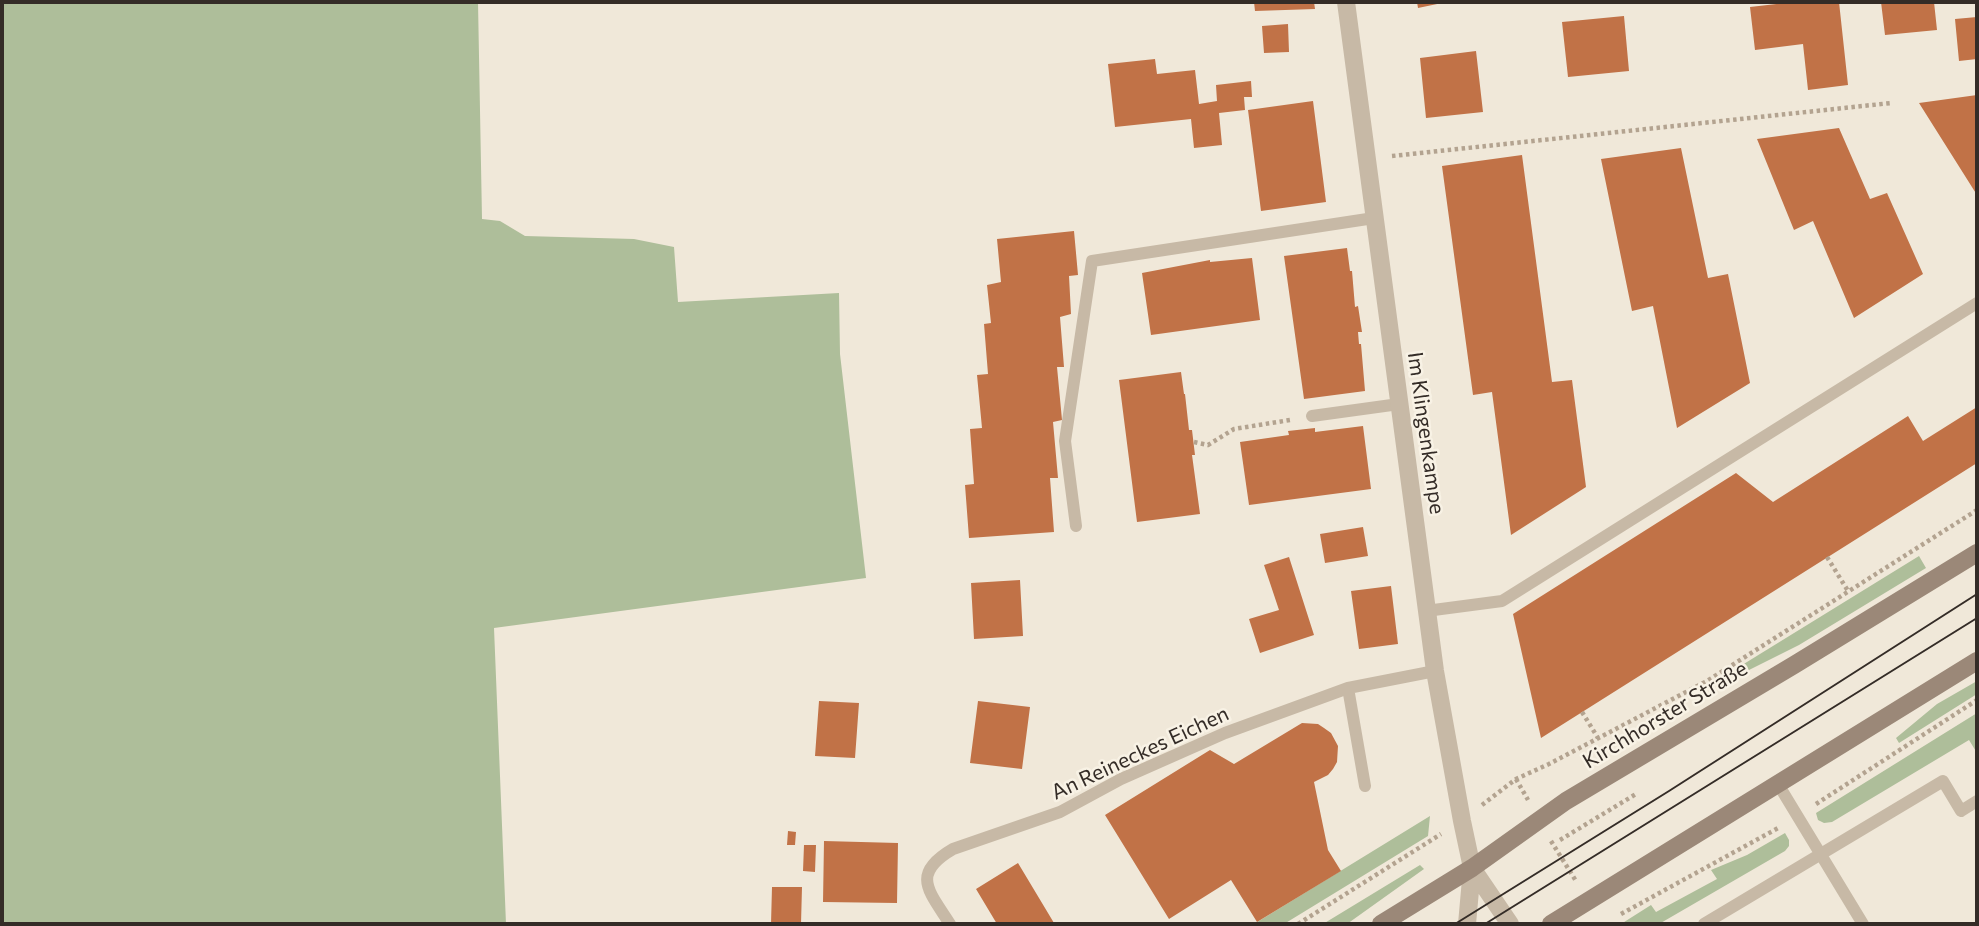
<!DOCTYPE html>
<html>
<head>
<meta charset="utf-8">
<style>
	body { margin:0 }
	#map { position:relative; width:1979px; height:926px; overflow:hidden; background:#f0e8d9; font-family:Commissioner,sans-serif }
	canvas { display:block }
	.frame { position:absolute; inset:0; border:4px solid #342c27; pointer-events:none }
</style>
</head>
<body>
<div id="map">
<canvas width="1979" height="926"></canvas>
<div class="frame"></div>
</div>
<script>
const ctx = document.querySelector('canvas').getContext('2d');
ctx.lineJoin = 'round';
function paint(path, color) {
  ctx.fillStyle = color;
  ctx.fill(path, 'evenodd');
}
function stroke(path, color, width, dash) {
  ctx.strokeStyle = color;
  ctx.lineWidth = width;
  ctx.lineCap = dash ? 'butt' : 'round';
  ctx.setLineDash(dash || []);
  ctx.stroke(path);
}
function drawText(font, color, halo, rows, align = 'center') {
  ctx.font = font + ' Commissioner,sans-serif';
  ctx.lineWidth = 5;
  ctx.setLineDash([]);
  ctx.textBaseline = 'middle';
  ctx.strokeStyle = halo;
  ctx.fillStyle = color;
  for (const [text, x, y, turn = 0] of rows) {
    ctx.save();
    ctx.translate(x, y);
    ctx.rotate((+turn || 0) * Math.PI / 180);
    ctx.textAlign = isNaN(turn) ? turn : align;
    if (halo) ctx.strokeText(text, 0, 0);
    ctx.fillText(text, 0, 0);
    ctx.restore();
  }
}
paint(new Path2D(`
	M 2,2 L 478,2 L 482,219 L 500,221 L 525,236 L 634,239 L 674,247 L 678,302 L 839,293 L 840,354 L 866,578 L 494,628 L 506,924 L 2,924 Z
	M 1919,556 L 1926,568 L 1799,645 L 1737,676 L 1734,670 Z
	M 1977,681 L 1977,694 L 1899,743 L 1896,738 L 1937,704 Z
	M 1977,713 L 1977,753 L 1969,740 L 1832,822 L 1824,823 L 1818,820 L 1816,813 Z
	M 1430,816 L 1428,836 L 1284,924 L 1254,924 Z
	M 1785,833 L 1789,840 L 1789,846 L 1785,851 L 1659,924 L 1621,924 L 1651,905 L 1656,912 L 1717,879 L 1711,870 L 1747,855 Z
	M 1420,865 L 1424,869 L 1347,924 L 1323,924 Z`), '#aebe9a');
paint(new Path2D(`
	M 1254,2 L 1314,2 L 1315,9 L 1255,11 Z
	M 1417,2 L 1442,2 L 1442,3 L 1418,8 Z
	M 1794,2 L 1839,2 L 1848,85 L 1808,90 L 1803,44 L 1755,50 L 1750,7 Z
	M 1881,2 L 1934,2 L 1937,30 L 1885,35 Z
	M 1624,16 L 1629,71 L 1568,77 L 1562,22 Z
	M 1977,17 L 1977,59 L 1959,61 L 1955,19 Z
	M 1288,24 L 1289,52 L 1264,53 L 1262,26 Z
	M 1476,51 L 1483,112 L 1426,118 L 1420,58 Z
	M 1155,59 L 1157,74 L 1195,70 L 1199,104 L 1217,101 L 1216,85 L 1251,81 L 1252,97 L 1244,97 L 1245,110 L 1219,113 L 1222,145 L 1194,148 L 1191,119 L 1115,127 L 1108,64 Z
	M 1977,95 L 1977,195 L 1919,103 Z
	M 1313,101 L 1326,202 L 1261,211 L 1248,110 Z
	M 1839,128 L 1870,199 L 1887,193 L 1923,274 L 1854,318 L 1813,221 L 1794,230 L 1757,139 Z
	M 1681,148 L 1708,278 L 1728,274 L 1750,383 L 1677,428 L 1653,306 L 1632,311 L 1601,159 Z
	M 1522,155 L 1552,382 L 1572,380 L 1586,487 L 1511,535 L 1492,392 L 1473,395 L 1442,166 Z
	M 1074,231 L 1078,275 L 1069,276 L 1071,314 L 1060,317 L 1064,367 L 1057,367 L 1062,420 L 1053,422 L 1058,478 L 1050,478 L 1054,532 L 969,538 L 965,485 L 974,484 L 970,429 L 982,428 L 977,375 L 988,374 L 984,324 L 991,323 L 987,285 L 1001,282 L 997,239 Z
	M 1347,248 L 1350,271 L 1352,271 L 1355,307 L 1358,306 L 1362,332 L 1358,332 L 1359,344 L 1361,344 L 1365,391 L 1304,399 L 1284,256 Z
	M 1252,258 L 1260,320 L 1151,335 L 1142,273 L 1210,260 L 1210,262 Z
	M 1181,372 L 1184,394 L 1185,394 L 1189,430 L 1192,430 L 1195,455 L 1192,455 L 1200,514 L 1137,522 L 1119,380 Z
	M 1977,407 L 1977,463 L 1541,738 L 1513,614 L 1736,473 L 1773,502 L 1908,416 L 1923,441 Z
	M 1363,426 L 1371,489 L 1249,505 L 1240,442 L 1289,435 L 1288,431 L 1315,428 L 1315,432 Z
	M 1363,527 L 1368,556 L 1325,563 L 1320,534 Z
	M 1289,557 L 1314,635 L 1260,653 L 1249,619 L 1279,610 L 1264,565 Z
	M 1020,580 L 1023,636 L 974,639 L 971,583 Z
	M 1391,586 L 1398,644 L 1359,649 L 1351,591 Z
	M 819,701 L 859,703 L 855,758 L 815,756 Z
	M 978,701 L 1030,707 L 1022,769 L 970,763 Z
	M 1302,723 L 1318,724 L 1324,728 L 1331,733 L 1338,746 L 1337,762 L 1333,769 L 1328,775 L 1314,782 L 1328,850 L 1341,871 L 1257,922 L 1231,880 L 1169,919 L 1105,815 L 1210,750 L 1234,764 Z
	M 788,831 L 796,832 L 795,845 L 787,845 Z
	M 824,841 L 898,843 L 897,903 L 823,902 Z
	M 804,845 L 816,845 L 815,872 L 803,871 Z
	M 1018,863 L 1054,923 L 1052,924 L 997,924 L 976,889 Z
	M 772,887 L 802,887 L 801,924 L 771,924 Z`), '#c17247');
stroke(new Path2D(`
	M 1392,156 L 1891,103
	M 1194,442 L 1208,445 L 1234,429 L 1290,420
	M 1827,557 L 1848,591
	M 1582,712 L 1598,738
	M 1516,779 L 1528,800
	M 1816,804 L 1977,700
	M 1482,805 L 1516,779 L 1549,764 L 1707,681 L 1977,510
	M 1560,840 L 1636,794
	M 1551,841 L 1576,881
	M 1621,914 L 1780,827
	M 1298,924 L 1441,834`), '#b3a390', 4.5, [3.5, 3.5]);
stroke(new Path2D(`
	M 1312,416 L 1399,404
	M 1076,526 L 1065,441 L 1092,261 L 1374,218
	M 1426,611 L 1502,601 L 1977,303
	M 1348,688 L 1365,786
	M 1778,784 L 1863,924
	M 950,924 C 929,891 910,874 953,849 L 1060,812 L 1121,779 L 1225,733 L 1348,688 L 1435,671
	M 1704,924 L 1943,781 L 1961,811 L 1977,801`), '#c7b9a6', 12);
stroke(new Path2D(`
	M 1346,2 L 1435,671 L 1462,821 L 1472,868 L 1467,924
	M 1472,868 L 1510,924`), '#c7b9a6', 18);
stroke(new Path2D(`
	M 1381,924 L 1472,868 L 1566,801 L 1794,665 L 1977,553
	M 1551,924 L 1977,661`), '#9b8878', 18);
stroke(new Path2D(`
	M 1455,924 L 1669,791 L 1977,594
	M 1485,924 L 1977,618`), '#342c27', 2);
drawText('21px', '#342c27', '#f8f2e5', [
	["Im Klingenkampe",1426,433,82],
	["Kirchhorster Straße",1665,715,-31],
	["An Reineckes Eichen",1140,753,-25]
]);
</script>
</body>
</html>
